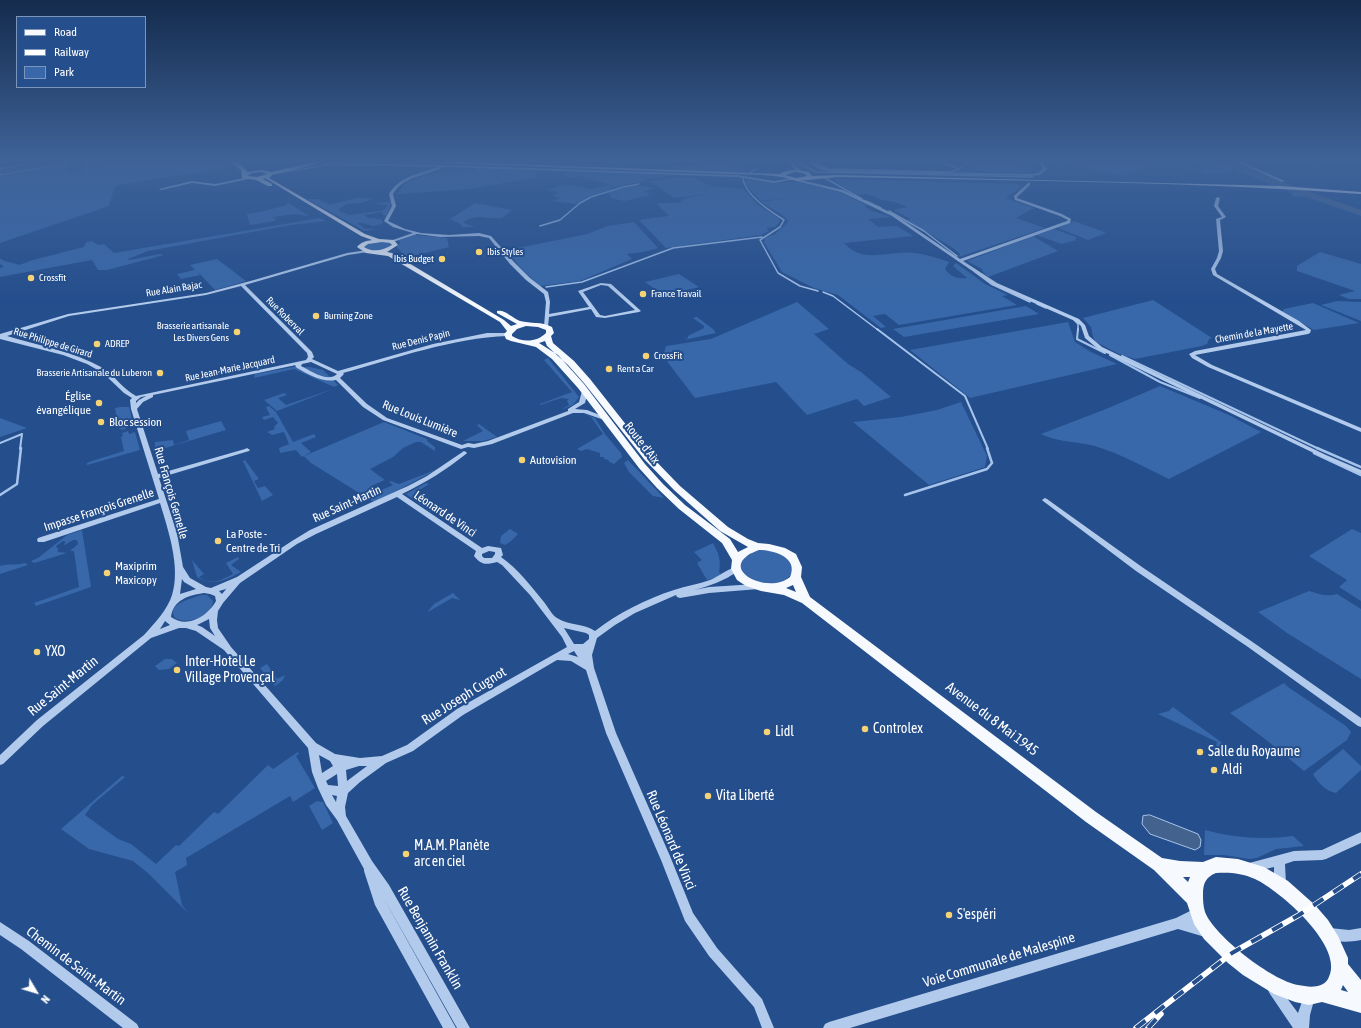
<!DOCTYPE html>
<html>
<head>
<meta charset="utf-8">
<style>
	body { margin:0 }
	#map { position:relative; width:1361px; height:1028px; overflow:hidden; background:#244e8c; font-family:"Asap Condensed",sans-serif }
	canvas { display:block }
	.legend { position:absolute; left:16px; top:16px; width:130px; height:72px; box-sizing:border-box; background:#244e8c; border:1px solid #7c95ba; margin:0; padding:5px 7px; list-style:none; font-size:12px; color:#fff }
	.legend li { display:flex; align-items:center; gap:8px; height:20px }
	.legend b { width:20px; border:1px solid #7c95ba }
	.north { position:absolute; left:16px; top:972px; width:40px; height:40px; -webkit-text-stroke:3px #244e8c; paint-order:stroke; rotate:128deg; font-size:11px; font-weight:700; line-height:16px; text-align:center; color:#fff }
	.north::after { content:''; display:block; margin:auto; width:14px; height:18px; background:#fff; clip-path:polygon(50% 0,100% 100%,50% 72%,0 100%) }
</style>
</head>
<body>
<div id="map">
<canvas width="1361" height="1028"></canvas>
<ul class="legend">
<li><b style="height:5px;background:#f6f9fe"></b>Road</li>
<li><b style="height:5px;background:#fff"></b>Railway</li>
<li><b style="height:11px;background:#3868a9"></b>Park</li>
</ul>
<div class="north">N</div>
</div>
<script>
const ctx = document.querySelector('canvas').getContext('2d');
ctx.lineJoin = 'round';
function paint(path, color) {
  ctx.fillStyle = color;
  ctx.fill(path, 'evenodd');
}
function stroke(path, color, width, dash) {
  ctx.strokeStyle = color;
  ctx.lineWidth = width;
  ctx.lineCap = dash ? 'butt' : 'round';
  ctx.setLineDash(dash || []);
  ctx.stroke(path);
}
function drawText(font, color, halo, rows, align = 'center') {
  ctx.font = font + ' "Asap Condensed",sans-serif';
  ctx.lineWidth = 4;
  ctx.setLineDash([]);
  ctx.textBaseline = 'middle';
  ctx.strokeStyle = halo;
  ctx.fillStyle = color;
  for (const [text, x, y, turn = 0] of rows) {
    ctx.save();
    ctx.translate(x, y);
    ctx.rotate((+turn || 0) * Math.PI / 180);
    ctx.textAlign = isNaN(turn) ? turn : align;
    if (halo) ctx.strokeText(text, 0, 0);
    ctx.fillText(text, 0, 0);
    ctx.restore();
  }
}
paint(new Path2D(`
	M 109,160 L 220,160 L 232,167 L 193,174 L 165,177 L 115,186 L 109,206 L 0,243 L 0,175 L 68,164 L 67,171 L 69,174 L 81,172 L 83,165 Z
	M 708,160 L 730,160 L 746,172 L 671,170 L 672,166 L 688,167 Z
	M 976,160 L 1012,160 L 1032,164 L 1030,172 L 1036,174 L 984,172 L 967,167 Z
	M 1053,160 L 1184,160 L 1173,164 L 1203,170 L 1207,168 L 1205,167 L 1214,162 L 1211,160 L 1221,160 L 1284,186 L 1272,185 L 1233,169 L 1217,175 L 1166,165 L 1161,167 L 1141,162 L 1153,165 L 1122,176 Z
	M 476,168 L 534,170 L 537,176 L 533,178 L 469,189 L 397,194 L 404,184 L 435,170 L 432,173 L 476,170 Z
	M 577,171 L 677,175 L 643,180 L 646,181 L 615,187 L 608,185 L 609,184 L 580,177 L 584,175 L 572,178 L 561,174 Z
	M 679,177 L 694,177 C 705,188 728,187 743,189 L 758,205 L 778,218 L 780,221 L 775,227 L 766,228 L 769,231 L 761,235 L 666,248 L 639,220 L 669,216 L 656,203 L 678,203 L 686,198 L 707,194 L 674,198 L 650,181 Z
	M 836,179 L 1017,184 L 1022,186 L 1006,198 L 1034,208 L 1016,218 L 1045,228 L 959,257 L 960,254 L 953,248 L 907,220 L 910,219 L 909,218 L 893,210 L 908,207 L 895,202 L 882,200 L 867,194 L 858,195 L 834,181 Z
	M 748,180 L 773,183 L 798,182 L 839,192 L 867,205 L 865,207 L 872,211 L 892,217 L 868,219 L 878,227 L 897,226 L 913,236 L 844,243 C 864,265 888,250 914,253 C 925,254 938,258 949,262 L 945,269 C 951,277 957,279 967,278 L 953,266 L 956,263 L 985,284 L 1008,295 L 1002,296 L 1017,305 L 899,325 L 885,314 L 873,316 L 886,327 L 881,328 L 838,295 L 814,288 L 782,272 L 764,242 L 765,238 L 775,234 L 789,221 L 781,214 L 761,202 L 789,198 L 760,201 L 744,182 L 745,181 Z
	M 563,184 L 591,189 L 608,185 L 614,188 L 585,198 L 576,204 L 552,201 L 560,198 L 553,196 L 559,192 L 548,190 Z
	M 634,185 L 656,188 L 645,191 L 650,195 L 624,201 L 612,198 L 608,192 Z
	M 1284,188 L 1293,189 L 1361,214 L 1361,216 L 1307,197 L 1292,196 L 1291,192 Z
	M 357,198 L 369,198 L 373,199 L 361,203 L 346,204 L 339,209 L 340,211 L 349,215 L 380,211 L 384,210 L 388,205 L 376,204 L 377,203 L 390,202 L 391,204 L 386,216 L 383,215 L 382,212 L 364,215 L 368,218 L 381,219 L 383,223 C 370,230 367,221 357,223 L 365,229 L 375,229 L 365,231 L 307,199 L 318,199 L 329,205 Z
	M 289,203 L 309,216 L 294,214 L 272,217 L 276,219 L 274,221 L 250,225 L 247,214 L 260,212 L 287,205 L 286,204 Z
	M 475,203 L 512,210 L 502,218 C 489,220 474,212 463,223 L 475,227 L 462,227 L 461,224 L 450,219 Z
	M 320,218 L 326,221 L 291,225 L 148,251 L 128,259 L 129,260 L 160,254 L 164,255 L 107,270 L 98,270 L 92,260 L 0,277 L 0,268 L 4,267 L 0,264 L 0,258 C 3,262 13,262 19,265 L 33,260 L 84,247 L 86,242 L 92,241 L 98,245 L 104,244 L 114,253 Z
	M 1074,221 L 1104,232 L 1106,233 L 1088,240 L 1058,228 Z
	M 634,222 L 658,248 C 650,251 637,253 627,254 L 632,259 L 580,281 L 540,286 C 529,276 515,264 508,250 L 587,234 L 608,226 Z
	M 1054,229 L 1076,237 L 1077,238 L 1075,239 L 1076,240 L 1062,244 L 1036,235 Z
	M 415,235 L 447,238 L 449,247 L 409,257 L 402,253 L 397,247 L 400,243 L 399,240 Z
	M 1033,236 L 1058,251 L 988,277 L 983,272 L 982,269 L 967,261 Z
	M 388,241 L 393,245 C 385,250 371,254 364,247 L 368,243 Z
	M 1320,252 L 1361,264 L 1361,299 L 1349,299 L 1339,295 L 1355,291 L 1297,271 L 1297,266 Z
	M 217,259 L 246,281 L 215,290 L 196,270 L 200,275 L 181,279 L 177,274 L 195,270 L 190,265 Z
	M 679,274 L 699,287 L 664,296 L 645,282 Z
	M 1153,300 L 1212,338 L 1209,339 L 1207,344 L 1202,346 L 1135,359 L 1119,354 L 1096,342 L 1093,337 L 1091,327 L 1083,318 Z
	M 1337,301 L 1361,302 L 1361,321 L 1321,305 Z
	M 797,302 L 829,329 L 814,334 L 848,364 L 861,372 L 891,397 L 864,406 L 857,399 L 807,415 L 776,382 L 695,398 L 663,356 L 666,346 L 711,339 Z
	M 1313,303 L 1359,323 L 1314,330 L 1282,312 L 1284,309 Z
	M 1026,306 L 1039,314 L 904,337 L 893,329 Z
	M 697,317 L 713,329 L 716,333 L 684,340 L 688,338 L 688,336 L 704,328 L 704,326 L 693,318 Z
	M 1068,322 L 1075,342 L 1091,352 L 1117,364 L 970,398 L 910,350 Z
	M 548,358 L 579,397 L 573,405 L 563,409 L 562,409 L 569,405 L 567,401 L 569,399 L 561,398 L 540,405 L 540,404 L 572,392 L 544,360 Z
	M 293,367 L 310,367 L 323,370 L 338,385 L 334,387 L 294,369 L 254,378 L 255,374 Z
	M 1160,386 L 1229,415 L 1261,432 L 1169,479 C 1146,468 1123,455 1098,447 C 1079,441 1059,443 1041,434 L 1106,409 Z
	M 336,388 L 277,411 L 264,400 L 284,393 L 287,395 L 278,398 L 286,405 Z
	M 961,402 L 987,456 L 985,467 L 929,485 L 853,422 L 901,417 L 937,410 Z
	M 269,406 L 276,412 L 293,442 L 314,434 L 316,437 L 301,443 L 311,452 L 302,457 L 296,450 L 280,453 L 279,448 L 289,444 L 284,432 L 272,435 L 267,432 L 275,429 L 274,427 L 278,423 L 273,417 L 264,420 L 262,417 L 270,415 L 266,407 Z
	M 121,407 L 129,407 L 133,423 L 126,426 L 127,428 L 122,430 L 119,428 L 115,408 Z
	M 582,413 L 595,418 L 605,434 L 621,453 L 622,457 L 614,464 L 608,461 L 609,460 L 604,459 L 604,457 L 600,457 L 600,453 L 587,449 L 581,451 L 577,449 L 603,434 L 591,417 Z
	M 0,418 L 27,428 L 0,437 Z
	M 221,421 L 226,430 L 155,451 L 155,442 L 173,440 L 174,445 L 189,440 L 186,431 Z
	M 384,422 L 427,439 L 427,441 L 435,447 L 435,451 L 421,442 L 416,442 L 403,448 L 393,457 L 370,469 L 385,480 L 371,486 L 379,491 L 393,485 L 389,482 L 391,481 L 399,484 L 438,469 L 376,502 L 372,501 L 311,463 L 304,456 Z
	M 479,424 L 497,437 L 483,441 L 463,441 L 483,431 L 477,425 Z
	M 128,431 L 129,434 L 135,432 L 140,450 L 87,465 L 87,463 L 92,461 L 124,451 L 121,437 L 123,436 L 122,433 Z
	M 245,460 L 259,479 L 254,481 L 258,488 L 265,486 L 273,495 L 262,501 L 243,461 Z
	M 628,460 L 664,498 L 653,496 L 629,472 L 624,463 Z
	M 426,483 L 429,484 L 415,493 L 453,519 L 448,521 L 434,511 L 431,512 L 406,494 Z
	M 510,529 L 518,534 L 511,541 L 505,545 L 500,543 L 501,536 Z
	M 1352,529 L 1361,533 L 1361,601 L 1339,587 L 1347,580 L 1309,556 Z
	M 82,530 L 91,587 L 36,606 L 34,603 L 79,587 L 74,551 L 70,551 L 78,544 L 77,540 L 73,540 L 65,545 L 64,544 L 66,542 L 63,541 L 56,546 L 58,549 L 58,552 L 67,553 L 34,563 L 31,561 L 38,558 L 67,535 Z
	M 713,543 C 719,554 721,560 719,572 L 721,574 L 715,578 L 707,580 L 697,563 L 702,560 L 694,552 Z
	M 760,550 C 795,550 806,582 769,584 C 761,584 753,582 746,577 C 731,565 748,553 760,550 Z
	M 238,557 L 239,559 L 231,565 L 241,572 C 226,580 213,587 197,577 L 192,560 L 204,574 L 199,577 C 210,586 222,580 233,574 L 226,563 Z
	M 25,563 L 28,565 L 0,574 L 0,566 C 8,563 16,566 25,563 Z
	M 1309,591 C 1319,594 1327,597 1337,594 L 1361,609 L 1361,679 L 1287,633 L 1258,612 Z
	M 453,593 L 460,600 L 452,598 L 428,612 L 428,611 L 434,604 Z
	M 201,595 L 207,595 L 213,601 C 212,617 188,625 175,618 C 166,603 192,599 201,595 Z
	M 165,659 L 172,659 L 177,663 L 169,669 L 159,670 L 155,666 Z
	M 267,664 L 277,679 L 285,675 L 283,680 L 275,686 L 260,668 Z
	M 1284,683 L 1288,687 L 1346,726 L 1351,732 L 1347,740 L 1304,771 L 1265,739 L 1230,713 Z
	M 1173,707 L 1228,747 L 1220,753 L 1215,751 L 1217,742 L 1158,714 L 1169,711 Z
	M 1343,749 L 1361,766 L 1361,770 L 1336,793 C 1326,791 1318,783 1313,774 Z
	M 298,752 L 299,754 L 296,756 L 315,788 L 293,802 L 290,796 L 186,858 L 187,865 L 175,872 L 182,905 L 188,913 L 149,874 L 133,861 L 89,849 L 61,829 L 122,776 L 125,777 L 92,805 L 85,815 L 118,839 L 131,844 L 156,864 L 176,845 L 179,846 L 214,812 L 218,814 L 268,765 L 273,769 Z
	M 317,801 L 323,802 L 333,823 L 322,830 L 309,806 Z
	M 1205,830 C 1233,838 1265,840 1293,836 L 1304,846 L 1276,849 L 1257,858 L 1249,859 L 1224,855 L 1204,855 Z`), '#3868a9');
const water = new Path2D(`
	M 50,160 L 83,160 L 0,175 L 0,169 Z
	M 1150,815 L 1198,834 L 1201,840 L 1200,847 L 1195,850 L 1150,834 L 1142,824 L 1143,816 Z`);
paint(water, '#44628e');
stroke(water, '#a6c4eb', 1);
stroke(new Path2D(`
	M 794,160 L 816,172 L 1033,177
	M 1313,160 L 1317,161
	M 814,162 L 828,169 L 950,172 L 959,169 L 935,160
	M 959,169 L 972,160
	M 750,172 L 756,169
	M 743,177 C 743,194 771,212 784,220 L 780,227 L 760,240 L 778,273 L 800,286 L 818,291
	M 825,178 L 862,199
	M 866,201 L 881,208
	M 889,211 L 924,231 L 957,256
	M 540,226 L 560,220 L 580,203 L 591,197 L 623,187 L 639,184
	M 975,272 L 991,284 L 1030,302
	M 546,287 L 582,282 L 673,248 L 762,237
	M 823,292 L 833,296 L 878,330
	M 1037,304 L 1046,308
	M 1074,320 L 1078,324 L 1078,330`), '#a6c4eb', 1.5);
stroke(new Path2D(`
	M 877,329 L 965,396 L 988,449
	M 1078,329 L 1077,339 L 1105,353
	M 1110,355 L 1160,382 L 1200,398
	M 1122,356 L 1319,449
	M 0,443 L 22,434 L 20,449`), '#a6c4eb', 2);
stroke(new Path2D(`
	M 1317,448 L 1361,467
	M 1314,453 L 1361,475
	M 0,495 L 17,484 L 21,448
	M 905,495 L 987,469 L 992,463 L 987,448`), '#a6c4eb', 2.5);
paint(new Path2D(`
	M 1223,160 L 1232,160 L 1288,184 L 1361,210 L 1361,215 L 1282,188 Z`), '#44628e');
paint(new Path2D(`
	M 788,160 L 791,160 L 796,167 L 802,171 L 802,173 C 795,172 792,166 788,160 Z
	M 805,160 L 809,160 L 821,167 L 832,170 L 1031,174 L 1038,173 L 1043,169 L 1038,160 L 1041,160 L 1047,169 L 1040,175 L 1031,176 L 832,172 L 819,169 Z
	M 1232,160 L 1237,160 L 1285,181 L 1282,182 Z
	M 325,163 L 445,165 L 737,175 L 774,181 L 793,178 L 795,179 L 774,183 L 737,177 L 443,167 C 426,177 404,175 393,194 L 396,206 L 388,221 L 405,229 L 421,233 L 449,235 L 479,233 L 491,236 L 514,262 L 530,278 L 548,292 L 550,302 L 549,314 L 589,307 L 578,291 L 601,283 L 611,284 L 641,311 L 639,312 L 605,318 L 596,317 L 591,309 L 549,317 L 548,326 L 546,327 L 544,326 L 546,302 L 544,294 L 526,280 L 510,264 L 489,238 L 479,236 L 440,237 L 417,234 L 393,242 L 390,241 L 413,233 L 393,227 L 384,221 L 392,206 L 389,194 C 400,176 420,173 438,167 L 332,165 L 275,174 L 273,173 L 325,165 L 323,164 ZM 601,285 L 608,286 L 635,310 L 605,316 L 600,315 L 583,292 Z
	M 248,177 L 249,179 L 215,186 L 192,183 L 161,190 L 159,189 L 192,181 L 215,184 Z
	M 797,179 L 843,190 L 894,214 L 960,259 L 1067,221 L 1068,220 L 1060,216 L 1015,200 L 1014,196 L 1028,183 L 1030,183 L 1030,185 L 1017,197 L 1017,198 L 1062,214 L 1071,219 L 1070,223 L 963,261 L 997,283 L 1079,319 L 1085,325 L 1089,336 L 1102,347 L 1326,455 L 1361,470 L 1361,474 L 1322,457 L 1098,349 L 1085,338 L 1081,326 L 1075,321 L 993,285 L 892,216 L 841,192 L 796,181 Z
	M 1218,197 L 1220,198 L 1218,206 L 1226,217 L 1220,220 L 1223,251 L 1221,258 L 1215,269 L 1217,274 L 1299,321 L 1311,330 L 1310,333 L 1308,334 L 1195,355 L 1212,365 L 1361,428 L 1361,432 L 1208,367 L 1192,358 L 1189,354 L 1195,351 L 1306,330 L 1213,275 L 1211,269 L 1217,258 L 1219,251 L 1216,219 L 1222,217 L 1214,206 L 1216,198 Z
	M 367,250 L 369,251 L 368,252 L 348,255 L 245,285 L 312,352 L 314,357 L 312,359 L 338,371 L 433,344 L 487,333 L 510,333 L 510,335 L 508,336 C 452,338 397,358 343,373 L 344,374 L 340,378 L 367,404 L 387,418 L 462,445 L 468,443 L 474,444 L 488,441 L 568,411 L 568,409 L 579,402 L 582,391 L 585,389 L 588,391 L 585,403 L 575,409 L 587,410 L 610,419 L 607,421 L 584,413 L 573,413 L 492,444 L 474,448 L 468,447 L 461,449 L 383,420 L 363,407 L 336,380 C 322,383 308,374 297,368 L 295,366 L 296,365 L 153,395 L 153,397 L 143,402 L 137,409 L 158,474 L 245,449 L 247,448 L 250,450 L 249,451 L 159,478 L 177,533 L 183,567 L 190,578 L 206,587 L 211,588 L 237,577 L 292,541 L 310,530 L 408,486 L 427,476 L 464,451 L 466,452 L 467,453 L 466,454 C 446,470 425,483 402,494 L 482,548 L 488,546 L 501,548 L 503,555 L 501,557 C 518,569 531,586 544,602 C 548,607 552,615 557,618 C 569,626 584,623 595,631 C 618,613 646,599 674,590 C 686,586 699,584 710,580 C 718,577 731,566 738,567 L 739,569 L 738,571 C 724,581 710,586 694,590 L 709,587 L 756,584 L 759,585 L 760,587 L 759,589 L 709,593 L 680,598 L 677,597 L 676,595 L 635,613 L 615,625 L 597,638 L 592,655 L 594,668 L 616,733 L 670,856 L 693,913 L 717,948 L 762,999 L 774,1028 L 762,1028 L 754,1007 L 709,956 L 685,921 L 661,860 L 606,733 L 586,670 L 571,661 L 557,660 L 463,715 L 413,751 L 386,763 L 360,782 L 348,793 L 345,807 L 346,816 L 372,861 L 389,885 L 470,1028 L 457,1028 L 383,897 L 456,1028 L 443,1028 L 375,905 L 364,871 L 364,869 L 337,820 L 326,805 L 318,788 L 312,772 L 308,748 L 224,650 L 196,631 L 186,628 L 179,628 L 151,638 L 43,726 L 3,764 L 0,765 L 0,755 L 37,720 L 144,635 C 154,624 168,609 172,595 C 181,567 168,530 160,503 L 44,542 L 38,542 L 37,540 L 38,538 L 159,499 L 131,409 L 130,400 L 132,398 L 124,393 L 103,373 L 87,364 L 63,355 L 0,339 L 0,334 L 68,314 L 206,293 L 254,280 L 347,253 ZM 241,286 L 307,353 L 308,357 L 306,360 L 136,396 C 123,389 115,376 103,368 C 73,351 39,346 7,336 L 69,316 L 206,295 ZM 311,362 L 337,374 C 328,383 311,371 301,366 L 302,364 ZM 146,396 L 139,400 L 136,403 L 136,401 L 141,397 ZM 397,497 L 476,551 L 474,556 C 481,565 486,565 497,562 L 502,565 L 530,595 L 562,637 L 567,647 L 457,709 L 407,745 L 382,756 L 360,758 L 335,754 L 316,743 L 231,647 L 218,628 L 217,620 L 218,611 L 223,603 L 240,583 L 297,544 L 316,534 ZM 489,551 L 495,552 L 495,554 L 492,558 L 484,558 L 482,556 L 482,554 ZM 182,579 L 184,582 L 196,589 L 180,594 ZM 227,588 L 222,594 L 219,591 L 226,589 ZM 204,593 L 210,594 L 215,596 L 216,601 C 208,616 187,629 171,617 C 173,600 189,595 204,593 ZM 209,619 L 210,628 L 215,636 L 202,627 L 197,625 ZM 165,621 L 170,625 L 160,629 ZM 564,628 L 586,633 L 589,635 L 589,639 L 583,644 L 574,644 ZM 574,651 L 578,657 L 568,654 ZM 319,755 L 330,761 L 333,766 L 322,773 ZM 359,766 L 367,766 L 347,781 L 346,770 ZM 337,774 L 338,786 L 328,785 L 326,781 ZM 332,795 L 337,796 L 336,802 Z
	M 1045,498 L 1047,499 L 1142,567 L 1254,643 L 1361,718 L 1361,727 L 1358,726 L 1248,647 L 1136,571 L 1043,501 L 1042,500 Z
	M 1361,832 L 1361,843 L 1326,859 L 1322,860 L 1294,861 L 1285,864 L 1286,884 L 1284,888 L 1280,889 L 1276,888 L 1274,884 L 1274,867 L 1253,872 L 1249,871 L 1248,867 L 1249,863 L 1253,862 L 1294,851 L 1322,850 Z
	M 1198,907 L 1202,909 L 1204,913 L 1202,917 L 1193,922 L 1209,927 L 1211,931 L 1209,935 L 1205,937 L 1178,929 L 850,1028 L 823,1028 L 825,1024 L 829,1022 L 1176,918 Z
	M 0,922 L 29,941 L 137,1024 L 139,1028 L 123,1028 L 21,949 L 0,935 Z
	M 1330,928 L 1349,930 L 1361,928 L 1361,940 C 1350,942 1337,943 1326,938 L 1324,934 L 1326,930 Z
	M 1274,984 L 1278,986 L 1298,1013 L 1305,993 L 1309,991 L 1313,993 L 1315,997 L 1310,1015 L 1309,1028 L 1293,1028 L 1270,994 L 1268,990 L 1270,986 Z`), '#b2caeb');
paint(new Path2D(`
	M 227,160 C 234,160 244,165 247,172 L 262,170 L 271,172 L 324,160 L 334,160 L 272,175 L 269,178 L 365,234 L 379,239 L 394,240 L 398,245 L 387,252 L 392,253 L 504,320 L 511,326 L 517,324 L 497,313 L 497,311 C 505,309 512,318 520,321 C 531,324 541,321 552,327 L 554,333 L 551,336 L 553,343 L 574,361 L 590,379 L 650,455 L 680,486 L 728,527 L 748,539 L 758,543 L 769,544 L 785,548 L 796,554 L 802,567 L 801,577 L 810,597 L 1096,812 L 1162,858 L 1180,861 L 1203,862 L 1216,857 L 1238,859 L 1264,867 L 1288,881 L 1315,905 L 1328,920 L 1338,936 L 1348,958 L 1348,964 L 1361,980 L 1361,1013 L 1322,1002 L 1309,1005 L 1295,1002 L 1274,994 L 1243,975 L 1228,963 L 1204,939 L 1194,924 L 1187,903 L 1154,870 L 1086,822 L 802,603 L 784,595 L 761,591 L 746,586 L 737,580 L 731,569 L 732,560 L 722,543 L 679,509 L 657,488 L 639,468 L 578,388 L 552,359 L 536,347 L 511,341 L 506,339 L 504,334 L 507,331 L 500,322 L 388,256 L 366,253 L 357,247 C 361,242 366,241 372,240 L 361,236 L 265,178 L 263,179 L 272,184 L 272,186 L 268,186 L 256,180 L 242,178 L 241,170 ZM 262,172 L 267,174 L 257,177 L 247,176 L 252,173 ZM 382,242 L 390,243 L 392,245 C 384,250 373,253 364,247 L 368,244 ZM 526,326 L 538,327 L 546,330 L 546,333 C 537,342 523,343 512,336 L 512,334 L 517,329 ZM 545,341 L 547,346 L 568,365 L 584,383 L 644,459 L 674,490 L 720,531 L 748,547 L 738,552 L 730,539 L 685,505 L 663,484 L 645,464 L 584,384 L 558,355 L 539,343 ZM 759,550 C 773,550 799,557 790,577 C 770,594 724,573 747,556 C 750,553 755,552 759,550 ZM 793,585 L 796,592 L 786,588 ZM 1216,873 C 1229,872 1242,873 1255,879 C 1279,890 1347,948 1328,979 C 1322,989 1308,987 1298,985 C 1273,981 1214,936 1205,912 C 1203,906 1203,899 1203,894 C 1203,883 1206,877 1216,873 ZM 1183,877 L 1190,877 L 1188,882 ZM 1343,985 L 1348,992 L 1341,990 Z
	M 357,160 L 408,160 L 780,174 C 789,168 799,170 809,172 L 812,176 L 838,175 L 1281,186 L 1361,192 L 1361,194 C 1187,181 1012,181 838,177 L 796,181 L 782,177 L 763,175 ZM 796,172 L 805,174 L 807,176 L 796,178 L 785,175 Z`), '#f6f9fe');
const rail = new Path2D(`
	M 1136,1028 L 1232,953 L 1299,915 L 1361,874
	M 1148,1028 L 1161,1014`);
stroke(rail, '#fff', 5.5);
stroke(rail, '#244e8c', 4, [12]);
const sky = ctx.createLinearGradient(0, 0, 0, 304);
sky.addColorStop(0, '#142b4d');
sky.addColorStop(0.53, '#3f6399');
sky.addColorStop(1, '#3f639900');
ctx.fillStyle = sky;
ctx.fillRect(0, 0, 1361, 304);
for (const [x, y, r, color] of [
	[479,252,4,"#f5d375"],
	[442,259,4,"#f5d375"],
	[31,278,4,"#f5d375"],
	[643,294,4,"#f5d375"],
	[316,316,4,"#f5d375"],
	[237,332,4,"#f5d375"],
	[97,344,4,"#f5d375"],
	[646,356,4,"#f5d375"],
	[609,369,4,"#f5d375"],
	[160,373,4,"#f5d375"],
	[99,403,4,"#f5d375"],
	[101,422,4,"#f5d375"],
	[522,460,4,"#f5d375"],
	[218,541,4,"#f5d375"],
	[107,573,4,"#f5d375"],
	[37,652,4,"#f5d375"],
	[177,670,4,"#f5d375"],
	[865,729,4,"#f5d375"],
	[767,732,4,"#f5d375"],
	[1200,752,4,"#f5d375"],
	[1214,770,4,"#f5d375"],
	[708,796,4,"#f5d375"],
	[406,854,4,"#f5d375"],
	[949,915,4,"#f5d375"]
]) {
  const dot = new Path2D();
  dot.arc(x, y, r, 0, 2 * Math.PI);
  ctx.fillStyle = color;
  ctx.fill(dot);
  stroke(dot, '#244e8c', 1.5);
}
drawText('10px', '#fff', '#244e8c', [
	["Ibis Styles",487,252],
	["Ibis Budget",434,259,"right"],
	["Crossfit",39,278],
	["France Travail",651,294],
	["Burning Zone",324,316],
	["Brasserie artisanale",229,326,"right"],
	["Les Divers Gens",229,338,"right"],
	["ADREP",105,344],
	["CrossFit",654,356],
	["Rent a Car",617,369],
	["Brasserie Artisanale du Luberon",152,373,"right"]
], 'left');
drawText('10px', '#fff', '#244e8c', [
	["Rue Alain Bajac",174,289,-9],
	["Rue Roberval",285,316,45],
	["Chemin de la Mayette",1254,333,-10],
	["Rue Denis Papin",421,340,-14],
	["Rue Philippe de Girard",53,343,17],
	["Rue Jean-Marie Jacquard",230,369,-12]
]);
drawText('12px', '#fff', '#244e8c', [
	["Église",91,396,"right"],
	["évangélique",91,410,"right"],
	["Bloc session",109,422],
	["Autovision",530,460],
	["La Poste -",226,534],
	["Centre de Tri",226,548],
	["Maxiprim",115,566],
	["Maxicopy",115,580]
], 'left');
drawText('12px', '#fff', '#244e8c', [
	["Rue Louis Lumière",420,419,22],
	["Route d'Aix",642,443,52],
	["Rue François Gernelle",171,493,74],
	["Rue Saint-Martin",347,504,-24],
	["Impasse François Grenelle",99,510,-18],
	["Léonard de Vinci",445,514,34]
]);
drawText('14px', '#fff', '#244e8c', [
	["YXO",45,652],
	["Inter-Hotel Le",185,662],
	["Village Provençal",185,678],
	["Controlex",873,729],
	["Lidl",775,732],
	["Salle du Royaume",1208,752],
	["Aldi",1222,770],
	["Vita Liberté",716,796],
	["M.A.M. Planète",414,846],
	["arc en ciel",414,862],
	["S'espéri",957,915]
], 'left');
drawText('14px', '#fff', '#244e8c', [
	["Rue Saint-Martin",63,686,-39],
	["Rue Joseph Cugnot",464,696,-32],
	["Avenue du 8 Mai 1945",992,719,37],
	["Rue Léonard de Vinci",671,840,67],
	["Rue Benjamin Franklin",430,938,60],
	["Voie Communale de Malespine",999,960,-17],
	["Chemin de Saint-Martin",76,966,37]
]);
</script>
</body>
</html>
